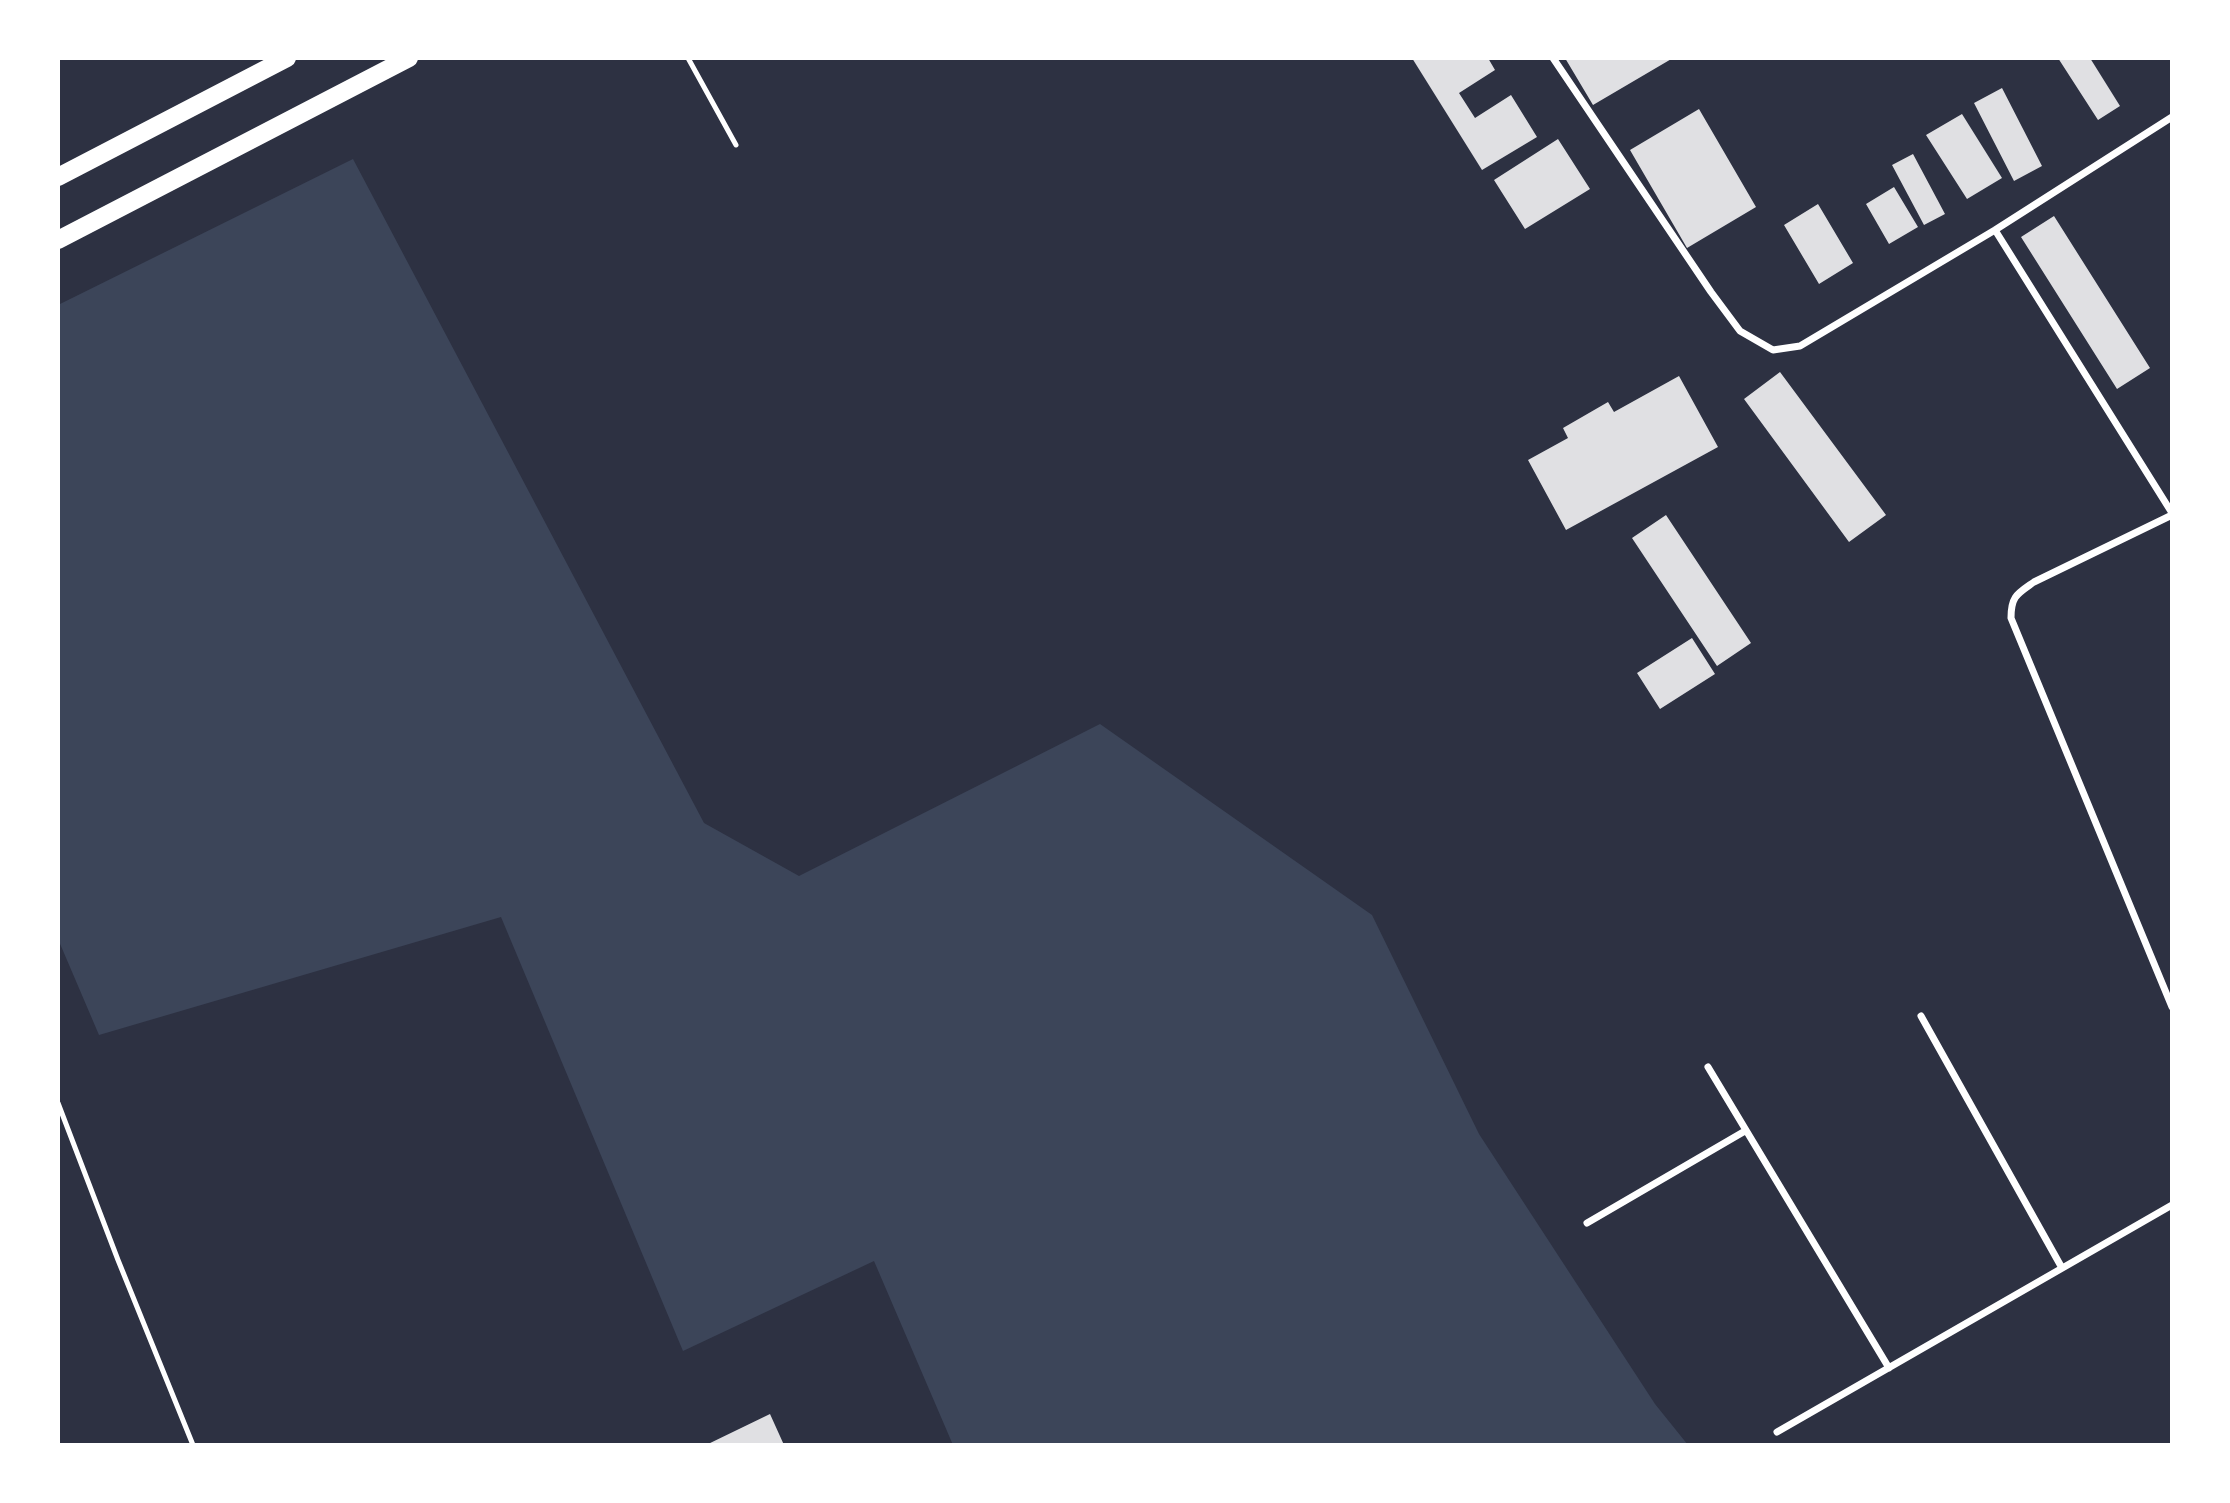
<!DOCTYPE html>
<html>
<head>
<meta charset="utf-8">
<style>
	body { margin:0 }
	#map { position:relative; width:2230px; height:1503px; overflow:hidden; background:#2d3142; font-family:"Roboto Condensed",sans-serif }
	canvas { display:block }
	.frame { position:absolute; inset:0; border:60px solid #fff; pointer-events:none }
</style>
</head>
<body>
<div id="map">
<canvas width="2230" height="1503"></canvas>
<div class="frame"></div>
</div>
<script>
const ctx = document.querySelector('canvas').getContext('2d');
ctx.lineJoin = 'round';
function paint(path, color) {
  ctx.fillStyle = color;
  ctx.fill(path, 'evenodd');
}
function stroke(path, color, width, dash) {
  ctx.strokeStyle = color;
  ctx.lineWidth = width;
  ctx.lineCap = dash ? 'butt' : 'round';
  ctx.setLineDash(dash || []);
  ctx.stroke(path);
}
paint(new Path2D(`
	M 353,159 L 704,823 L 799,876 L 1100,724 L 1372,915 L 1479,1134 L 1655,1404 L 1688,1445 L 953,1445 L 874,1261 L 683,1351 L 501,917 L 99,1035 L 58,939 L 58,305 Z`), '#3c4559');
paint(new Path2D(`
	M 1412,58 L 1488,58 L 1495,70 L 1459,93 L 1475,118 L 1511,95 L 1537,137 L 1482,170 Z
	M 1565,58 L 1673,58 L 1593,105 Z
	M 2058,58 L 2090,58 L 2120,106 L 2098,120 Z
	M 2002,88 L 2042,166 L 2014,181 L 1974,103 Z
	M 1699,109 L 1756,207 L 1687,248 L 1630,150 Z
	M 1962,114 L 2002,178 L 1967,199 L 1926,135 Z
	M 1558,139 L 1590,189 L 1525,229 L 1494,180 Z
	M 1913,154 L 1945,214 L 1924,225 L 1892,165 Z
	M 1894,187 L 1918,227 L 1889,244 L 1866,204 Z
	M 1818,204 L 1853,263 L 1819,284 L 1784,225 Z
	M 2054,216 L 2150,368 L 2117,389 L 2021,237 Z
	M 1780,372 L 1886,515 L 1849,542 L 1744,399 Z
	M 1679,376 L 1718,447 L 1566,530 L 1528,460 L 1568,438 L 1563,428 L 1608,402 L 1614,412 Z
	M 1666,515 L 1751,643 L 1717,666 L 1632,538 Z
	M 1692,638 L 1715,674 L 1660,709 L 1637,673 Z
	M 770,1414 L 784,1445 L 706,1445 Z`), '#e0e0e3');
stroke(new Path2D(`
	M 688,58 L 736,145
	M 58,1103 L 118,1260 L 193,1445`), '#fff', 5);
stroke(new Path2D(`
	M 1553,58 L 1711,292 L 1740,331 L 1773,350 L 1800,346 L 1995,230 L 2172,117
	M 1995,230 L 2172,513
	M 2172,515 L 2034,582 C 2017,594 2011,596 2011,618 L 2172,1007
	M 1921,1016 L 2062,1268
	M 1708,1067 L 1889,1368
	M 1587,1223 L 1745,1131
	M 1777,1432 L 2172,1205`), '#fff', 7);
stroke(new Path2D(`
	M 58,177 L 287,58
	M 58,240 L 409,58`), '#fff', 18);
</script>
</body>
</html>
